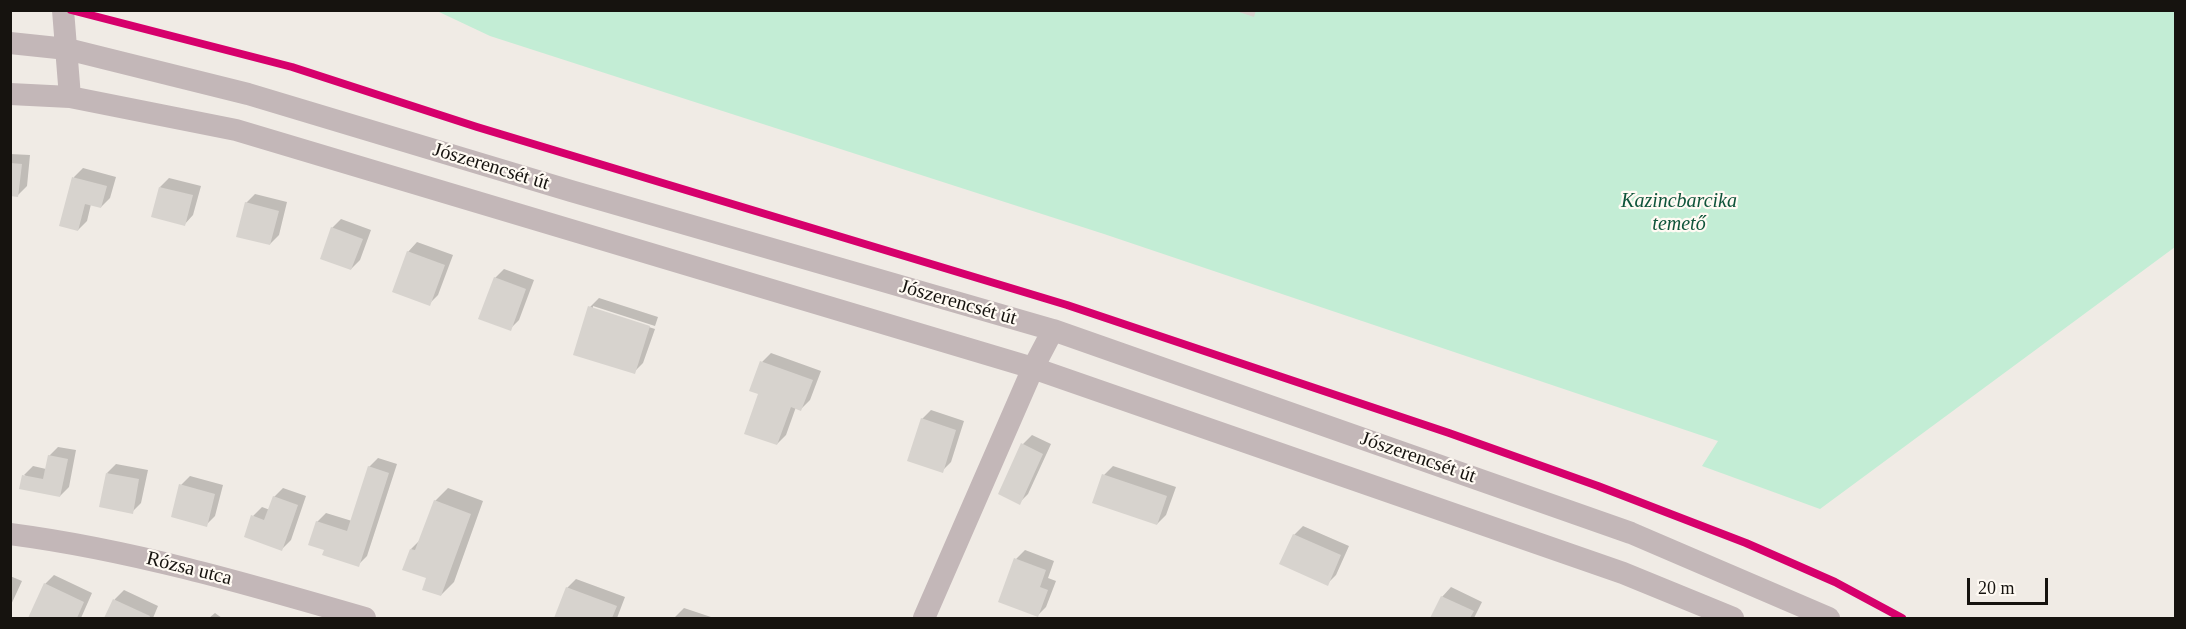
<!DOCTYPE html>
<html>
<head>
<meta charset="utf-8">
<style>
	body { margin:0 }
	#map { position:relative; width:2186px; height:629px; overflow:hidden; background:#f0ebe5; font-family:Georgia,serif }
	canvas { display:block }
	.frame { position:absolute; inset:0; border:12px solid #16130f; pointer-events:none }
	.scale { position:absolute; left:1967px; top:578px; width:81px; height:27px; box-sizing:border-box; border:3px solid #16130f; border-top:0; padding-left:8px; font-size:18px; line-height:21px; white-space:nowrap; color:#16130f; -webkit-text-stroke:4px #fffaf3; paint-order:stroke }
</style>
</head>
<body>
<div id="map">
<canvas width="2186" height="629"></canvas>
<div class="frame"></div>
<div class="scale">20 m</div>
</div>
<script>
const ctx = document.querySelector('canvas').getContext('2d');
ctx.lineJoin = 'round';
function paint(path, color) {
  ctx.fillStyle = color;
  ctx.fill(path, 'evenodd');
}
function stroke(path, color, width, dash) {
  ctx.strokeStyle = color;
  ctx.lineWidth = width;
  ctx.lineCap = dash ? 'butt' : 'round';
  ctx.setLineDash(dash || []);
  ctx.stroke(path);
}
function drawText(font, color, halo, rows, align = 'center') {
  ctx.font = font + ' Georgia,serif';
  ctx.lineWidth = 4.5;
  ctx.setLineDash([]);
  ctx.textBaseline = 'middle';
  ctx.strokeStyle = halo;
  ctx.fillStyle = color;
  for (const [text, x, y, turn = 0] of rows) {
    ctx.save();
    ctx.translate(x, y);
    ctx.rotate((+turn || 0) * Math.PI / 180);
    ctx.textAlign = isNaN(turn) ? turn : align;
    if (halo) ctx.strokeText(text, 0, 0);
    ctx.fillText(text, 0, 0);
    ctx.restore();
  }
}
paint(new Path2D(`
	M 437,11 L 2175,11 L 2175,247 L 1820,509 L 1702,466 L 1718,441 L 1104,234 L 490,36 Z`), '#c3edd5');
paint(new Path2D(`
	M 10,154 L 30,155 L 27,186 L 18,195 L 10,195 Z
	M 83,168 L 116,177 L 110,198 L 101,207 L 91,204 L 87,221 L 78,230 L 74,177 Z
	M 169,178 L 201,186 L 193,215 L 184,225 L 160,187 Z
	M 255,194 L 287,202 L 279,235 L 270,244 L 246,203 Z
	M 341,219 L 371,230 L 360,260 L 351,269 L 332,228 Z
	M 417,242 L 453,255 L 438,295 L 429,304 L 408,252 Z
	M 504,269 L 534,280 L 519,320 L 510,329 L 495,278 Z
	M 599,298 L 658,317 L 655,326 L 593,306 L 593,309 L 655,329 L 643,363 L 634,372 L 590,307 Z
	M 771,353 L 821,371 L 810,400 L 801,409 L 796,407 L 786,435 L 777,444 L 760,393 L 751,390 L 762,362 Z
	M 931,410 L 964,421 L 951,462 L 942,471 L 922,419 Z
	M 1032,435 L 1051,444 L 1028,494 L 1019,503 L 1023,444 Z
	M 58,447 L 76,450 L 69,487 L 60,496 L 24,475 L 33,466 L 46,469 L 49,456 Z
	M 378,458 L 397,464 L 367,556 L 358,565 L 326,549 L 317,522 L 326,513 L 352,521 L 369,467 Z
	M 116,464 L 148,470 L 141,503 L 132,512 L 107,473 Z
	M 1113,466 L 1176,487 L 1166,515 L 1157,524 L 1094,503 L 1104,475 Z
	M 190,476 L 223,485 L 215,516 L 206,525 L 181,485 Z
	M 283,488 L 306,496 L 291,540 L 282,549 L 253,516 L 262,507 L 270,510 L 274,497 Z
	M 448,488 L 483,501 L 454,582 L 441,595 L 411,549 L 420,540 L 435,501 Z
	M 1303,526 L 1349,546 L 1336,575 L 1327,584 L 1294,535 Z
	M 1025,550 L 1054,561 L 1048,578 L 1056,581 L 1046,607 L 1037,616 L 1016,559 Z
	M 54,575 L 92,593 L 81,618 L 30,618 L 45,584 Z
	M 10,576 L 22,581 L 10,607 Z
	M 576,579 L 625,597 L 617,618 L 556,618 L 567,588 Z
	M 1451,587 L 1482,602 L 1474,618 L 1432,618 L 1442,597 Z
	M 124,590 L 158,606 L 153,618 L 106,618 L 115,599 Z
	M 684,608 L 711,617 L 710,618 L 674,618 Z
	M 215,613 L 222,618 L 209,618 Z`), '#0003');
paint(new Path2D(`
	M 1233,10 L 1256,10 L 1254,17 Z
	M 10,163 L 22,164 L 18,197 L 10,196 Z
	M 72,177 L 107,186 L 101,208 L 85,204 L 78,231 L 59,226 Z
	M 159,187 L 193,195 L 185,226 L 151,217 Z
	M 245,202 L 279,211 L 270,245 L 236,237 Z
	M 331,227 L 363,239 L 351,270 L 320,259 Z
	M 407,251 L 445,265 L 430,306 L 392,292 Z
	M 494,277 L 526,289 L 511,331 L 478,319 Z
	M 588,306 L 650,326 L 635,374 L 573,355 Z
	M 760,361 L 813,380 L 801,411 L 791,407 L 777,445 L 744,434 L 758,394 L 749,391 Z
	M 921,418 L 956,430 L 943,473 L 907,461 Z
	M 1021,443 L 1043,454 L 1020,505 L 998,494 Z
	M 48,455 L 68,459 L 60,497 L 19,489 L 22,475 L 43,479 Z
	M 368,466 L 389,473 L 359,567 L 322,555 L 324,550 L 308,545 L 316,521 L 347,531 Z
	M 106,473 L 139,479 L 133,514 L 99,507 Z
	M 1102,474 L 1167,496 L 1157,525 L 1092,503 Z
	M 179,484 L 215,494 L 207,527 L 171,517 Z
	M 273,496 L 298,505 L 282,551 L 244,537 L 251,515 L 264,520 Z
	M 434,500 L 471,514 L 441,596 L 422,590 L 426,578 L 402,570 L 410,549 L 415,550 Z
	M 1293,534 L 1341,555 L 1328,586 L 1279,564 Z
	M 1014,558 L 1046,570 L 1040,587 L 1048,590 L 1038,617 L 998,602 Z
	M 44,583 L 84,602 L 77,618 L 28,618 Z
	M 566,587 L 617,606 L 612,618 L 554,618 Z
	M 1441,596 L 1474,611 L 1470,618 L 1430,618 Z
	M 113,599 L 150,616 L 149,618 L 104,618 Z`), '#d7d3ce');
stroke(new Path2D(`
	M 63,10 L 70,97
	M 10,43 L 67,49 L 248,94 L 571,191 L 1053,330 L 1631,533 L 1829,618
	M 10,94 L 70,97 L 236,130 L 1033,368 L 1623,573 L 1733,618
	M 10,534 C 132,550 248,584 365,618
	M 924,618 L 1033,368 L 1053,330`), '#c3b7b8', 22);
stroke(new Path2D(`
	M 71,10 L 292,67 L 477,127 L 1067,305 L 1449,433 L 1598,486 L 1746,543 L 1835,582 L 1902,618`), '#d6006c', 8);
drawText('20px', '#16130f', '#fffaf3', [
	["Jószerencsét út",491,167,17],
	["Jószerencsét út",958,303,16],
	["Jószerencsét út",1418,458,19],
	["Rózsa utca",189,569,14]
]);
drawText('italic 20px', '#0f543a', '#fffaf3', [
	["Kazincbarcika",1679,202],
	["temető",1679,225]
]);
</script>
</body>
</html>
